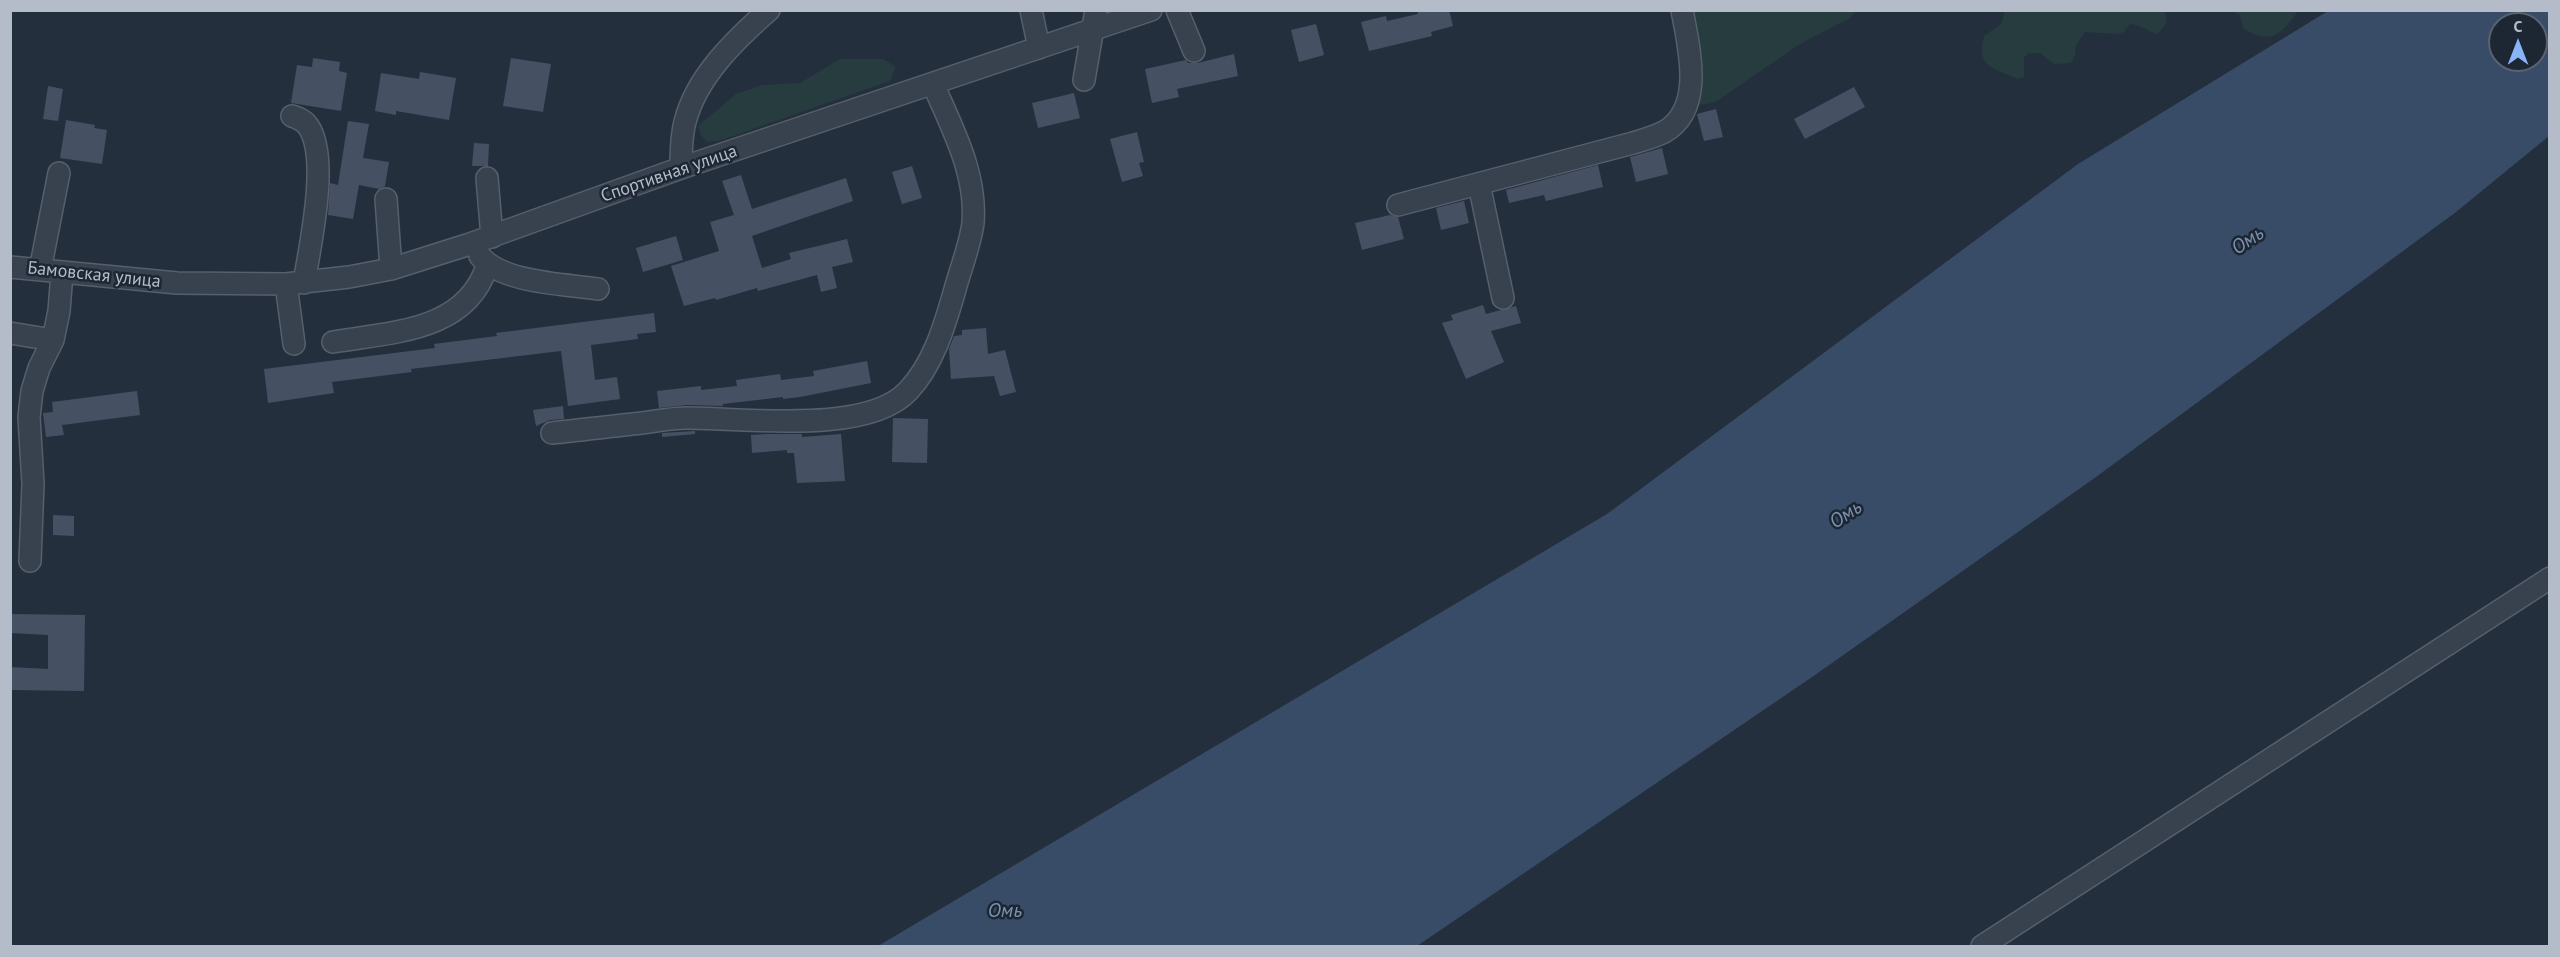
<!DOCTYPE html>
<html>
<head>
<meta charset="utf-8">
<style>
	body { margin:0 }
	#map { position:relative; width:2560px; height:957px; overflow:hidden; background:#242f3e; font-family:"PT Sans",sans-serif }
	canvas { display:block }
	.frame { position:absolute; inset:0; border:12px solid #b4bcc9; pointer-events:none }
	.north { position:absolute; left:2488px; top:12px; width:60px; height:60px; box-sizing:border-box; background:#1d2633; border:2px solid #59626f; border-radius:50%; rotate:0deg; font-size:16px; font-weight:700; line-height:24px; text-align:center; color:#b4bcc9 }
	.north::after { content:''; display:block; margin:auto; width:21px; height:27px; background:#8ab4f8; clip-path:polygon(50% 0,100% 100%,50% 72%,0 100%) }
</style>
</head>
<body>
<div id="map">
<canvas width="2560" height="957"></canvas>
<div class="frame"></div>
<div class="north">С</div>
</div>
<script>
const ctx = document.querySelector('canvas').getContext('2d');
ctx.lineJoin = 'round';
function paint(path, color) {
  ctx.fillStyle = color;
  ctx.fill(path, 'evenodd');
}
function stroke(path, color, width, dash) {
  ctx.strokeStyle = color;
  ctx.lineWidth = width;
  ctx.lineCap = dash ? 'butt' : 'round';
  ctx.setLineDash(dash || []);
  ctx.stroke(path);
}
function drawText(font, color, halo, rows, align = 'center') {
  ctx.font = font + ' "PT Sans",sans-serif';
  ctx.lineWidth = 5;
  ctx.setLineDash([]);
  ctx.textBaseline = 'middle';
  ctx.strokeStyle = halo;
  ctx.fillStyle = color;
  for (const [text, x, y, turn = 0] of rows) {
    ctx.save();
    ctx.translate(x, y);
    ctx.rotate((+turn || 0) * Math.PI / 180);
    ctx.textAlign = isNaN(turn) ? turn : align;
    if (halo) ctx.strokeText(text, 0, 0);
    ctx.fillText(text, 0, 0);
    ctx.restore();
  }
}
paint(new Path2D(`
	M 2164,10 L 2167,22 L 2158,34 C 2148,32 2140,24 2130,24 L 2124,32 L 2119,34 L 2085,32 L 2076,45 L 2075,55 L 2071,63 L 2054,64 L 2040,53 L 2029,53 L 2024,57 L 2024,77 L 2018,79 C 1993,68 1976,68 1984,36 L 2001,24 L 2005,11 Z
	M 1688,11 L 1856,11 L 1850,18 L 1800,44 L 1717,101 L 1702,105 L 1693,99 Z
	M 2229,11 L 2296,11 L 2296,14 C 2280,36 2270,44 2244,29 L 2239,14 Z
	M 840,59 L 883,59 L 896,67 L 890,81 L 719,141 L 707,142 L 701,135 L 698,126 L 736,94 L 762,85 L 800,83 Z`), '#263c3f');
paint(new Path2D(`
	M 2328,11 L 2549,11 L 2549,136 L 2456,212 L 2096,477 L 1815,675 L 1417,946 L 878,946 L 1607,514 L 2078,164 ZM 2500,24 L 2536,24 L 2536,60 L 2500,60 Z`), '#394c67');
paint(new Path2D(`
	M 1417,10 L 1449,10 L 1453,26 L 1431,32 L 1432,36 L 1369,51 L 1361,22 L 1386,16 L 1387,21 L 1418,14 Z
	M 1316,24 L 1324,55 L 1299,62 L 1291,30 Z
	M 1234,54 L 1238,76 L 1177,89 L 1179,97 L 1152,103 L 1145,69 L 1186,60 L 1188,63 L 1198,63 Z
	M 313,58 L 340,62 L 339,71 L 347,73 L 341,111 L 291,103 L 297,65 L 312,67 Z
	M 511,58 L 551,64 L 543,112 L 503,106 Z
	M 420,72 L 456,78 L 449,120 L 396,111 L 396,115 L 375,111 L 381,73 L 419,79 Z
	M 48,86 L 63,89 L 58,121 L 43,119 Z
	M 1854,87 L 1865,107 L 1805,139 L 1794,119 Z
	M 1074,93 L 1080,118 L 1038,128 L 1032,103 Z
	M 1716,109 L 1723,137 L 1704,141 L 1697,114 Z
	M 66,120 L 95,125 L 94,128 L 107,130 L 102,164 L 60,158 Z
	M 348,121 L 369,124 L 363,158 L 389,162 L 385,186 L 379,189 L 359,185 L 353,219 L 328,215 L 330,183 L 338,185 Z
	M 1137,132 L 1144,162 L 1139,163 L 1143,176 L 1122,182 L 1110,139 Z
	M 474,143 L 489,144 L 488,166 L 472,166 Z
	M 1662,148 L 1668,174 L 1636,182 L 1630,157 Z
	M 1598,165 L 1603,187 L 1546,201 L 1544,195 L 1509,203 L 1506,190 Z
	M 912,166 L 922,198 L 902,204 L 892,172 Z
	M 741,175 L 752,209 L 846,178 L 853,201 L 752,236 L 762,268 L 791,259 L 789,253 L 847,239 L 853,262 L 832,267 L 837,288 L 821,292 L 817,275 L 758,291 L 757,288 L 716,300 L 715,298 L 684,306 L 671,266 L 719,251 L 710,222 L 734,215 L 722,181 Z
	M 1464,201 L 1469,223 L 1441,230 L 1436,208 Z
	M 1390,215 L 1398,217 L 1404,239 L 1362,250 L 1355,223 Z
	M 676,236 L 683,260 L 643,272 L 636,248 Z
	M 1483,305 L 1486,314 L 1516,306 L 1521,323 L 1491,331 L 1504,362 L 1466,379 L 1442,323 L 1453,320 L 1451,315 Z
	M 654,313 L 656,332 L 637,334 L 638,339 L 591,345 L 595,380 L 617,377 L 620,399 L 568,406 L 561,351 L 411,369 L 412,372 L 332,382 L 334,393 L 268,403 L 264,369 L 435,348 L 434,344 L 497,336 L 496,333 Z
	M 986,328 L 988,354 L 1005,350 L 1016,392 L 1000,396 L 994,376 L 951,379 L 949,349 L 954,336 L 962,335 L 962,330 Z
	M 867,361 L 871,383 L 800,397 L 783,399 L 783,397 L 723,404 L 723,406 L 687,405 L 659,408 L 657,391 L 701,386 L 701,390 L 737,386 L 736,380 L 780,374 L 781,380 L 814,376 L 813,371 Z
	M 137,391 L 140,415 L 62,425 L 64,435 L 46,437 L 43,413 L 53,412 L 52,402 Z
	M 563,406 L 564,419 L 550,420 L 536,426 L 533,410 Z
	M 893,418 L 928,419 L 927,463 L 892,462 Z
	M 695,431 L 695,434 L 662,437 L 662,433 Z
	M 766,434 L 802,434 L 802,437 L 841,434 L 845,481 L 797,483 L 794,453 L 787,453 L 787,450 L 752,453 L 751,435 Z
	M 53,515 L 74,516 L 74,536 L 53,535 Z
	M 10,614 L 85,615 L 84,691 L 10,690 L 10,667 L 48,669 L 48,635 L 10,633 Z`), '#455162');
const minor = new Path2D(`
	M 1031,10 L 1039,48
	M 1177,10 L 1194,51
	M 1084,80 L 1096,10
	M 292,116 C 298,118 304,120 308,126 C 330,157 310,245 304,283
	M 681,168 C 681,153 681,137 685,122 C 696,77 736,39 769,10
	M 487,178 L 492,237
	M 1479,184 L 1503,298
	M 386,199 L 391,269
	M 1398,205 L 1633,143 C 1643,140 1654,137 1664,132 C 1705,109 1689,48 1682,10
	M 480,256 C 502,283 565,284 598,289
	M 10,267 L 177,283 L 286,284 L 349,277 L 391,269 L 470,244 L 681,168 L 1151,10
	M 40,270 L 59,173
	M 286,284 L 294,344
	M 10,333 L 53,340
	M 333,342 C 391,332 466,332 487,266
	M 552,433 C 582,430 612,426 642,423 C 657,421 672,418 687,418 C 744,418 867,435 908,391 C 933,365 944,327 954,293 C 960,270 970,246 973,223 C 977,173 952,128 933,84
	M 30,561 L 33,484 L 29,417 L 32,391 L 39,368 L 53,340 L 59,311 L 62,273
	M 1982,946 L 2550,578`);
stroke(minor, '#565f6c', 24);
stroke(minor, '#38414e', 21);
drawText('18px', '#b4bcc9', '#1d2633', [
	["Спортивная улица",669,174,-19],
	["Бамовская улица",94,275,6]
]);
drawText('italic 20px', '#7c92b1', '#1d2633', [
	["Омь",2248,241,-34],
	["Омь",1846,515,-34],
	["Омь",1005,911]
]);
</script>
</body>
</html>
